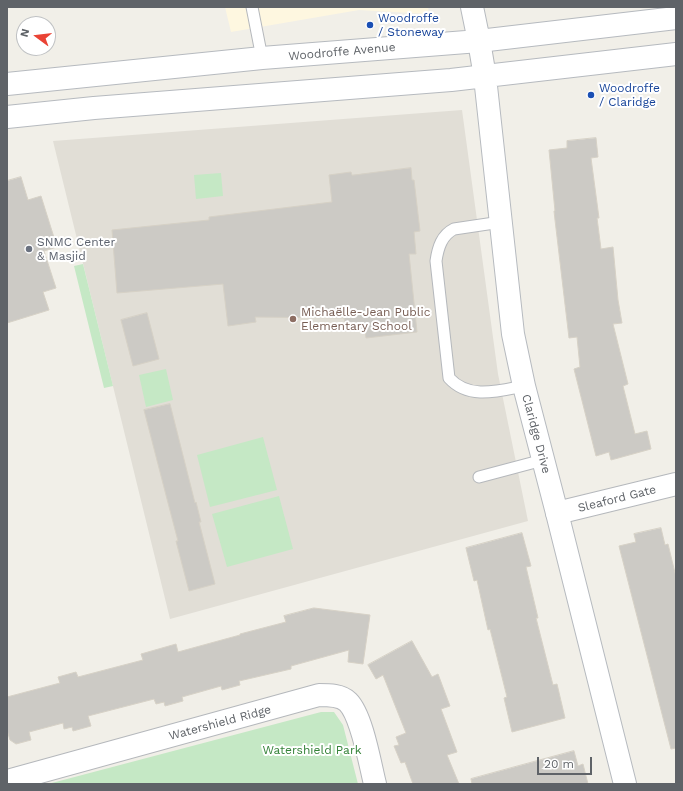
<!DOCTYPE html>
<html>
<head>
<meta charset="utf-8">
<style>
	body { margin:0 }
	#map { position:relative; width:683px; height:791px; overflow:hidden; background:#f1efe8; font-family:"Work Sans",sans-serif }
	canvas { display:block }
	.frame { position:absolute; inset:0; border:8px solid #5f6368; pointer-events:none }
	.north { position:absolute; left:16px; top:16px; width:40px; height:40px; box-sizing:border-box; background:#fff; border:1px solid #bfc1c3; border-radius:50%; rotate:285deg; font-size:11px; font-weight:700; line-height:16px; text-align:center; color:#5f6368 }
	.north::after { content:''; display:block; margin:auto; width:14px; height:18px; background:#ea4335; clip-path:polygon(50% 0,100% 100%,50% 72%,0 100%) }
	.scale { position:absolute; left:537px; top:757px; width:55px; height:18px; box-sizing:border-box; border:2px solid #5f6368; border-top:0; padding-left:5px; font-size:12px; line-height:14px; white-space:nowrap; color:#5f6368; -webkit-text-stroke:3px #fff; paint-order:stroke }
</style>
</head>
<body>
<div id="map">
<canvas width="683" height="791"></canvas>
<div class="frame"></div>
<div class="north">N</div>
<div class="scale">20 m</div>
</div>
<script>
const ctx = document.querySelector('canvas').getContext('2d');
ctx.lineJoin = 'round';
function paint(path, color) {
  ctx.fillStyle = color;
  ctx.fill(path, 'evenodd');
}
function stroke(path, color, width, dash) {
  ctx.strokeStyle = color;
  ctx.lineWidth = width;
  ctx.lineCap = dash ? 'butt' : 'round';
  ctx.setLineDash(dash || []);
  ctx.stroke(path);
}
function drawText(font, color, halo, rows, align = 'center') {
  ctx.font = font + ' "Work Sans",sans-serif';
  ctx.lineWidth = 4;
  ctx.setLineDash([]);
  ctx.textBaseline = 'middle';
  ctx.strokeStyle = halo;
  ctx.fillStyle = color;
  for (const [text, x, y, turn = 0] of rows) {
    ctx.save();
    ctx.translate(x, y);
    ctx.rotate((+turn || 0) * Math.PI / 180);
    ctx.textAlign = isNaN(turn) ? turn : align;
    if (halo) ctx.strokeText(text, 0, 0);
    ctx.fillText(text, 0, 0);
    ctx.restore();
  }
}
paint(new Path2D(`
	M 225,7 L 428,7 L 429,14 L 359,10 L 231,32 Z`), '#fef7e0');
paint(new Path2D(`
	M 462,110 L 498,374 L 528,521 L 170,619 L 53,141 Z`), '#e1ded6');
paint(new Path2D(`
	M 221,173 L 223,196 L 196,199 L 194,175 Z
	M 83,264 L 113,386 L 104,388 L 74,266 Z
	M 166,369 L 173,400 L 146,407 L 139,375 Z
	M 263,437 L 277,490 L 210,507 L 197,455 Z
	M 279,496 L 293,549 L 227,567 L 212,514 Z
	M 321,712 L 334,712 L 343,725 L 358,784 L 48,784 Z`), '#c5e8c5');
const building = new Path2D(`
	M 596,138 L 598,157 L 591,158 L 599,218 L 597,218 L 601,249 L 613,247 L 618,300 L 622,323 L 613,324 L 628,384 L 623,386 L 635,434 L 647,431 L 651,449 L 611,460 L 609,452 L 596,456 L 574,369 L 580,367 L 577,337 L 569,338 L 555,220 L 554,211 L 555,211 L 549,150 L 567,148 L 567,141 Z
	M 411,168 L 412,180 L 414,180 L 420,231 L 414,232 L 416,254 L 409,254 L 417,332 L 366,338 L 364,323 L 345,323 L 344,318 L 255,317 L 256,322 L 228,326 L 223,284 L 117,293 L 112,230 L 209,220 L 209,217 L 332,202 L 329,175 L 351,172 L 352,175 Z
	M 21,177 L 28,200 L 41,196 L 57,247 L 44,251 L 56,288 L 43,292 L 49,310 L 7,323 L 7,181 Z
	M 147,313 L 159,359 L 133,366 L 121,320 Z
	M 170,404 L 195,503 L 196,502 L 201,522 L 199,522 L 215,584 L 189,591 L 176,541 L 178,541 L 167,499 L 144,410 Z
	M 661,528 L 665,545 L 668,544 L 676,577 L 676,748 L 671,749 L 619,546 L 636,542 L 634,534 Z
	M 522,533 L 531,566 L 526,567 L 538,618 L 536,618 L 553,685 L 557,684 L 565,718 L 512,732 L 504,698 L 507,697 L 490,629 L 488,630 L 477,580 L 474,581 L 466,548 Z
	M 314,608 L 370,615 L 363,664 L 348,662 L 349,650 L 291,666 L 291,669 L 239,681 L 240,685 L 222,690 L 221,686 L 182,697 L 183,701 L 165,706 L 164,702 L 156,704 L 154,699 L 88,716 L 91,726 L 73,731 L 72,727 L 64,729 L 63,723 L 29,732 L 31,740 L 16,744 L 10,740 L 7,730 L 7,697 L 60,683 L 58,677 L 76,672 L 78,677 L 143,660 L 141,654 L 176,644 L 178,652 L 240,635 L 240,634 L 286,622 L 284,616 Z
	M 412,641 L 432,677 L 438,674 L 450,706 L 441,709 L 457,752 L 447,755 L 459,784 L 413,784 L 405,762 L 401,763 L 394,746 L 399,745 L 396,737 L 406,733 L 383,675 L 376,679 L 368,665 Z
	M 574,751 L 578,766 L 583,764 L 588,784 L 472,784 L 471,779 Z`);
paint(building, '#cccac5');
stroke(building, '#d6d1c6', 1);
const lane = new Path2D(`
	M 252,7 L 262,58
	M 501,222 L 454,229 C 442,235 438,247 436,261 L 449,378 C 469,400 498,391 524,386
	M 479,477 L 543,460`);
const street = new Path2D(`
	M 479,41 L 485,77
	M 557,513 L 676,484
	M 7,781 L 319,695 C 329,695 341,695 348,702 C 362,716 370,764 375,784`);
const secondary = new Path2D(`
	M 472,7 L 479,41
	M 485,77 L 513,334 L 524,386 L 557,513 L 625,784
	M 7,84 L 262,58 L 479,41 L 676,18
	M 7,117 L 94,108 L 451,80 L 676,54`);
stroke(lane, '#b5b8bc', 13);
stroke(street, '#b5b8bc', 24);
stroke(secondary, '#b6babf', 24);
stroke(lane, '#fff', 11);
stroke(street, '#fff', 22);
stroke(secondary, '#fff', 22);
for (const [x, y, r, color] of [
	[370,25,4,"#1a4fb4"],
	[591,95,4,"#1a4fb4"],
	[29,249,4,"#6b7280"],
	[293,319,4,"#8d6e63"]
]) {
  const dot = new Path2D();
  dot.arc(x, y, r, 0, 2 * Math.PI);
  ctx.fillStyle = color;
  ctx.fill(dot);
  stroke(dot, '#fff', 1.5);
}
drawText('12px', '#164399', '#fff', [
	["Woodroffe",378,18],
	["/ Stoneway",378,32],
	["Woodroffe",599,88],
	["/ Claridge",599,102]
], 'left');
drawText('12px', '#5f6368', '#fff', [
	["Woodroffe Avenue",342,52,-5],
	["Claridge Drive",536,434,75],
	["Sleaford Gate",617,499,-14],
	["Watershield Ridge",220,723,-15]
]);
drawText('12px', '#5b616d', '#fff', [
	["SNMC Center",37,242],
	["& Masjid",37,256]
], 'left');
drawText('12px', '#785e54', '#fff', [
	["Michaëlle-Jean Public",301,312],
	["Elementary School",301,326]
], 'left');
drawText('12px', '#348238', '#fff', [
	["Watershield Park",312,750]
]);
</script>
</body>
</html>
